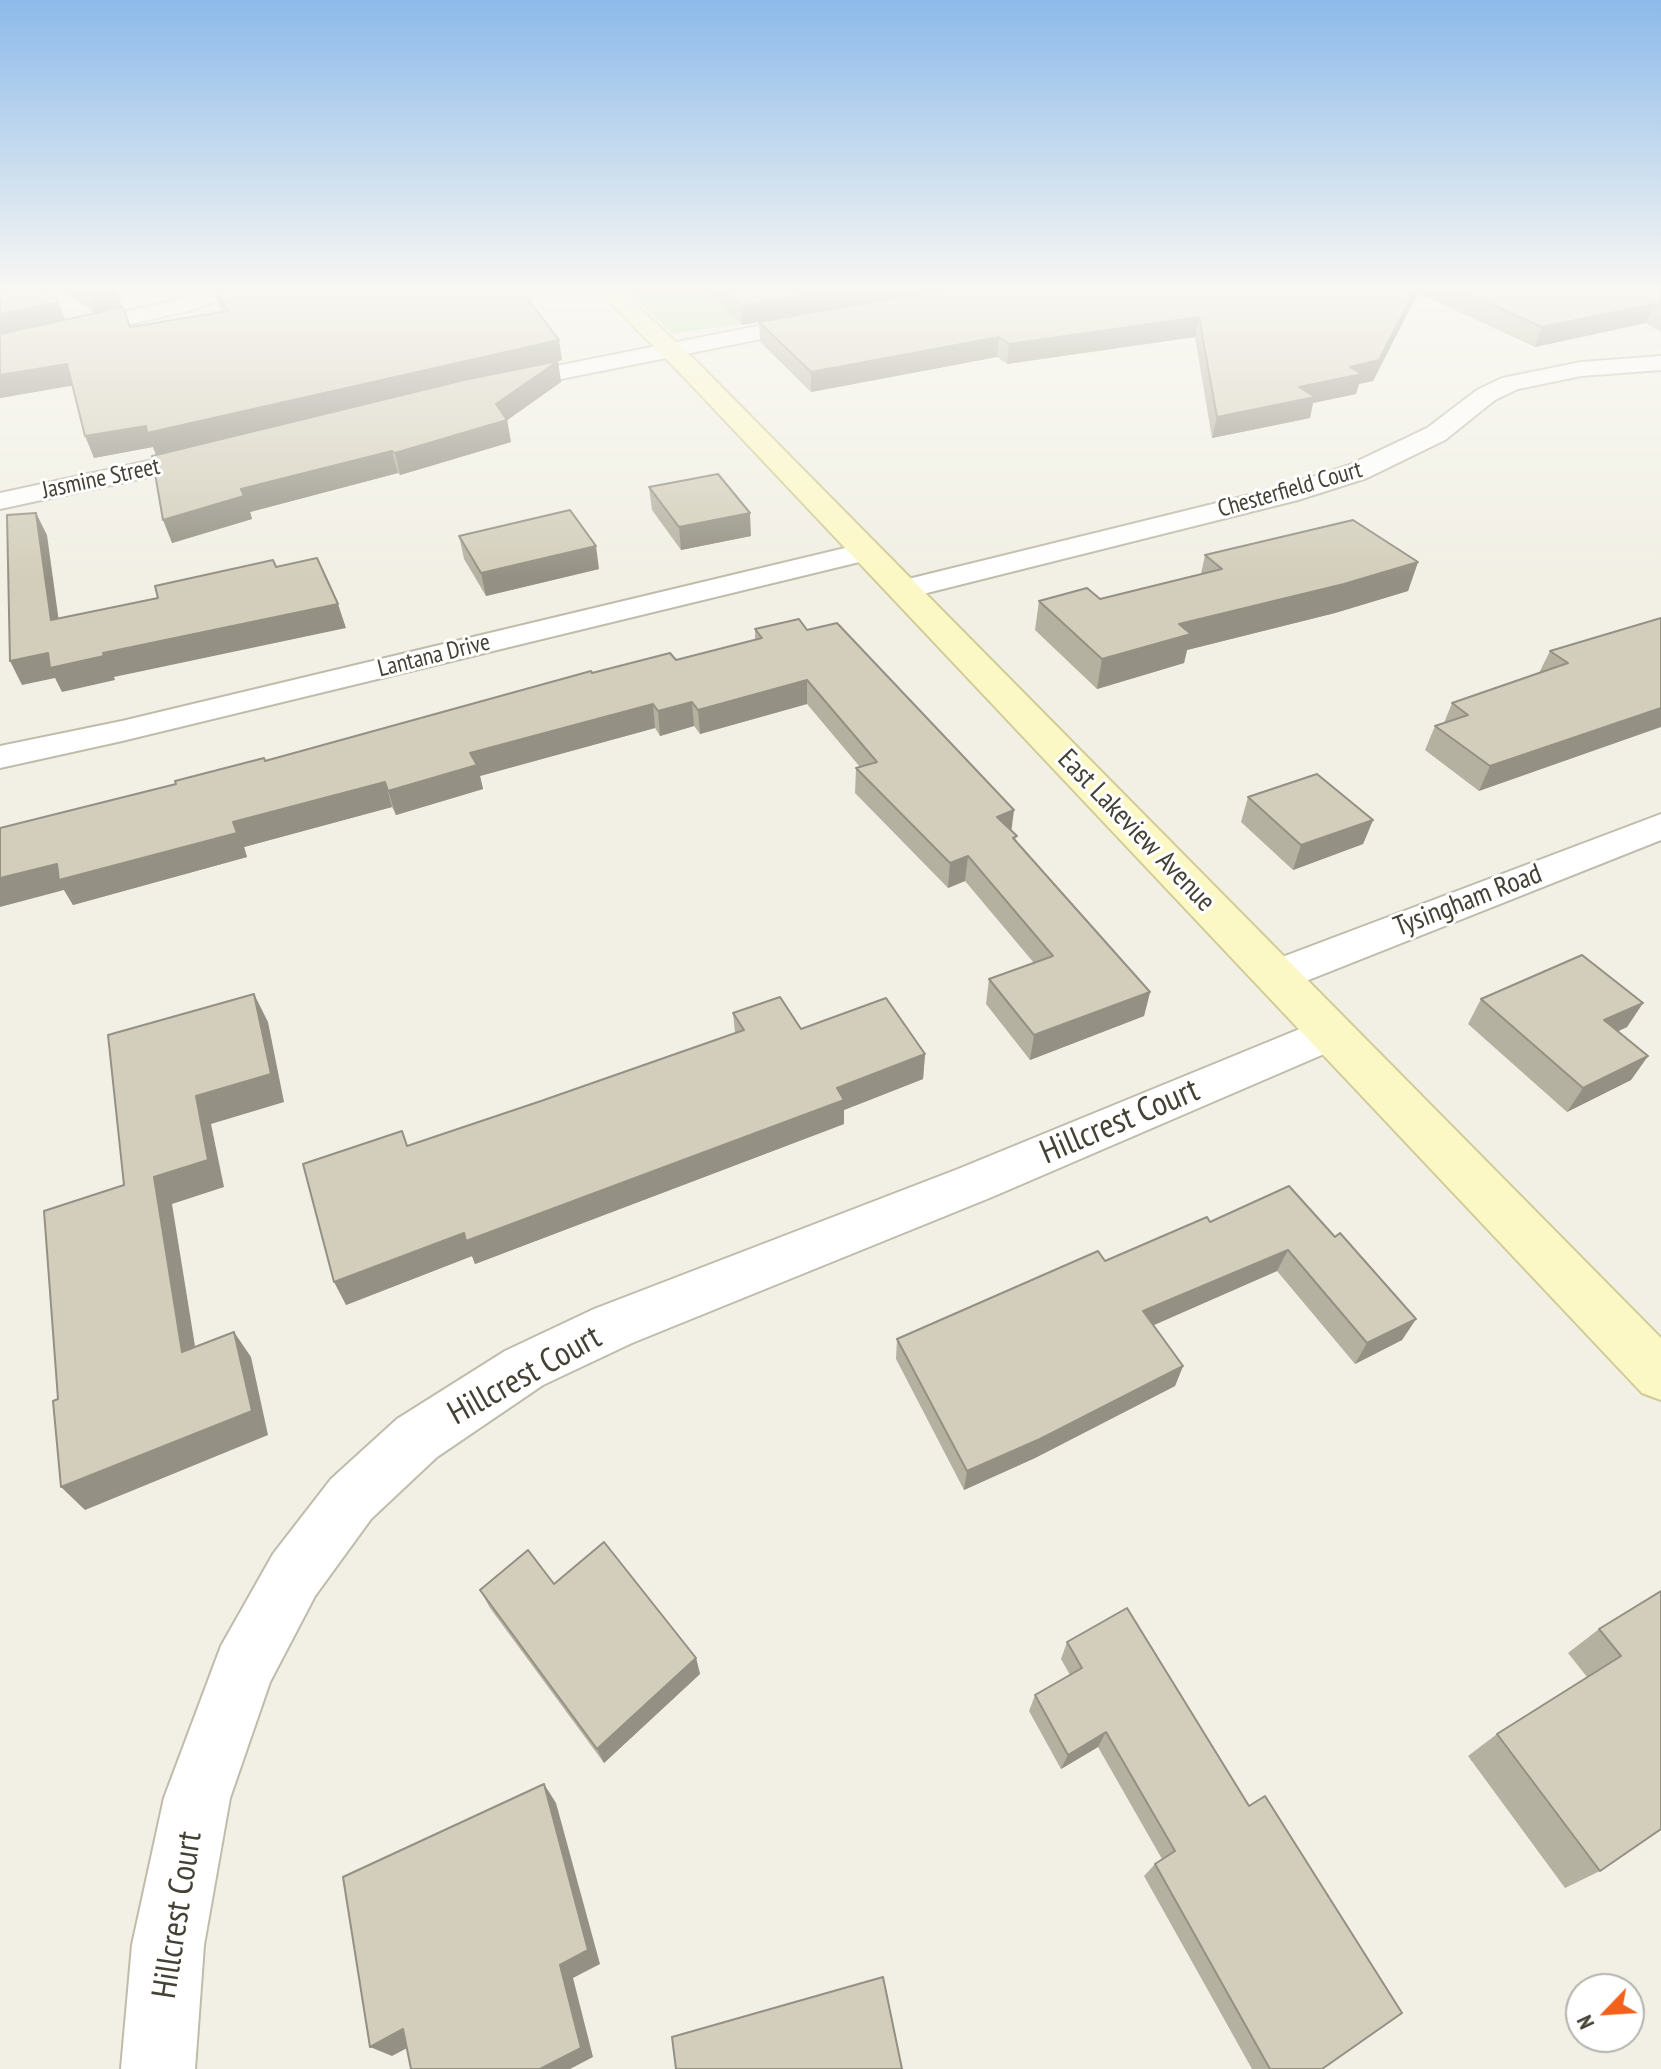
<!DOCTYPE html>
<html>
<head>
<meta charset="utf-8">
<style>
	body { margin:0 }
	#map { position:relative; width:1661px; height:2069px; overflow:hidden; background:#f2f0e5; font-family:"PT Sans Narrow",sans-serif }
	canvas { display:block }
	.north { position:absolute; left:1565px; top:1973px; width:80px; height:80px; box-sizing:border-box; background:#fff; border:2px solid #b4b3ae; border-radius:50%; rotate:245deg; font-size:22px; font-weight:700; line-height:32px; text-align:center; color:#444135 }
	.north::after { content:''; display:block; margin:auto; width:28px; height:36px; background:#f2601c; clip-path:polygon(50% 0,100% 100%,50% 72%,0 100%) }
</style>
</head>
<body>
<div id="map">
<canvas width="1661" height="2069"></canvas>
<div class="north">N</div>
</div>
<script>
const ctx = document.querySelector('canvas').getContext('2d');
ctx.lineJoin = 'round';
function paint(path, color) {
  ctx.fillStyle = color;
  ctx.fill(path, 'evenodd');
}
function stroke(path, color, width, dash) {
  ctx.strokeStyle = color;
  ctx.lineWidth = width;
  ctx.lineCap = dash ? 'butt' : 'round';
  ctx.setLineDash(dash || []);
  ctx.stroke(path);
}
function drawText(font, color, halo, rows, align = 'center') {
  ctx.font = font + ' "PT Sans Narrow",sans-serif';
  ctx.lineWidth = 6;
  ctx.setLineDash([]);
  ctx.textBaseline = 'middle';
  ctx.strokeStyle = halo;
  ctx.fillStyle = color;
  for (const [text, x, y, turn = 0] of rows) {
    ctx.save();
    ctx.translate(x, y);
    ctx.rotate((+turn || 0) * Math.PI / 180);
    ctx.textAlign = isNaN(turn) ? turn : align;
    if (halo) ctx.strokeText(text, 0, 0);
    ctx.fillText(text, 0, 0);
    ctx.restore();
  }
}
paint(new Path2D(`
	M 626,290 L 961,290 L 673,334 Z`), '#c4e5af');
const street = new Path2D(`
	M 206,290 L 237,290 L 234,295 L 188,311 L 0,353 L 0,339 L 174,301 Z
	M 818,314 L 826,316 L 829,321 L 826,326 L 501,391 L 492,389 L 489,384 L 492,379 L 501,377 Z
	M 1661,356 L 1661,370 L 1581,376 L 1518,389 L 1495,400 L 1445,440 L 1367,478 L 1298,500 L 903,599 L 892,597 L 888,590 L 892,583 L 1278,488 L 1347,466 L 1427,428 L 1477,390 L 1502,378 L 1581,362 Z
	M 213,447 L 222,449 L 226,455 L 222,461 L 0,509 L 0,493 Z
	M 866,543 L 876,546 L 881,552 L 876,558 L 122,741 L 0,768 L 0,746 L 122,721 Z
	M 1661,814 L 1661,840 L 1291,987 L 1276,991 L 1261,987 L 1255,976 L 1261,965 Z
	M 1329,1017 L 1345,1021 L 1351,1033 L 1345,1045 L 992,1197 L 632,1343 L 543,1385 L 437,1457 L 371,1519 L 315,1596 L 270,1682 L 230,1798 L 204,1945 L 195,2069 L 121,2069 L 132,1945 L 164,1798 L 221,1646 L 273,1554 L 331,1479 L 397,1419 L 505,1351 L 594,1309 L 958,1169 Z`);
const secondary = new Path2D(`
	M 598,290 L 621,290 L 699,364 L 1661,1338 L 1661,1400 L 1642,1393 L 681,374 Z`);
stroke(street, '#c0bcab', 4);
stroke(secondary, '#d1cb97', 4);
paint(street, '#fff');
paint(secondary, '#fcf8c5');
paint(new Path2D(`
	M 0,290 L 58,302 L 65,320 L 94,313 L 61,290 L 116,290 L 130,327 L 223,312 L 218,304 L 214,290 L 521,290 L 562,360 L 558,361 L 561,382 L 507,420 L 511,442 L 400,475 L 398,473 L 250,512 L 252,519 L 172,543 L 156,455 L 153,447 L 94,458 L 73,385 L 0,398 Z
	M 706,290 L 941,290 L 742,325 Z
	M 942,290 L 1661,290 L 1661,332 L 1646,323 L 1535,347 L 1418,293 L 1373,381 L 1359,384 L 1356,394 L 1313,403 L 1310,418 L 1212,438 L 1195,337 L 1007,364 L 997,357 L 811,392 L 760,342 L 759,322 Z
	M 649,487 L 751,536 L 681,550 L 652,510 Z
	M 459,536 L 599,569 L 486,596 L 464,559 Z
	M 1205,555 L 1418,562 L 1408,591 L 1335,613 L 1187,650 L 1184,663 L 1097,689 L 1035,630 L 1039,601 L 1100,599 L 1201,574 Z
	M 1661,618 L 1479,791 L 1425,750 L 1435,726 L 1444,723 L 1452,703 L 1539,673 L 1550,651 Z
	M 755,629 L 807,630 L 1012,831 L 1017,842 L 1150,992 L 1144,1016 L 1030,1060 L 986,1004 L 989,979 L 1034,963 L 965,881 L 948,888 L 855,793 L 856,768 L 860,767 L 807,704 L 700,734 L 694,726 L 660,736 L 655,728 L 480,776 L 483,789 L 396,815 L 392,807 L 244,847 L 247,857 L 73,905 L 64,890 L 176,784 L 592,673 L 676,660 L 755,640 Z
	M 1248,797 L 1373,820 L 1363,844 L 1293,870 L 1241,822 Z
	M 1481,999 L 1643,1003 L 1627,1027 L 1618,1031 L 1648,1056 L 1631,1080 L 1567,1112 L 1468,1024 Z
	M 733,1013 L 801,1029 L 925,1054 L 923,1079 L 844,1110 L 844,1124 L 475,1264 L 472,1256 L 346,1305 L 402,1131 L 408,1146 L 541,1101 L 735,1033 Z
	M 1210,1222 L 1335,1237 L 1416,1319 L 1402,1340 L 1355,1364 L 1277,1271 L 1153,1325 L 1183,1366 L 1175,1386 L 1035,1458 L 964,1490 L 896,1359 L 897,1339 Z
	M 554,1584 L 696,1658 L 700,1674 L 604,1763 L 490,1608 L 480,1590 Z
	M 1661,1591 L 1600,1871 L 1565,1888 L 1468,1756 L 1497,1734 L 1587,1677 L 1568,1653 L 1599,1629 Z
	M 1067,1642 L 1322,2069 L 1252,2069 L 1144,1876 L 1155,1864 L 1162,1859 L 1098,1747 L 1061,1769 L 1029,1711 L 1035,1695 L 1070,1675 L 1061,1659 Z`), '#b5b1a1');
paint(new Path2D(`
	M 116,290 L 123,309 L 96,315 L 88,295 Z
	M 832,290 L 941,290 L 742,325 L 741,306 Z
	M 1415,290 L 1419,290 L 1418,293 L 1373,381 L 1359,384 L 1356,394 L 1313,403 L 1310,418 L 1212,438 L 1217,417 L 1350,367 Z
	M 58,302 L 66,321 L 0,336 L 0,314 Z
	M 1654,304 L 1646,323 L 1535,347 L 1542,327 Z
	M 1199,317 L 1195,337 L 1007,364 L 1009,344 Z
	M 999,337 L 997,357 L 811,392 L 811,372 Z
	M 559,340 L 562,360 L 558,361 L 561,382 L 506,421 L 507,420 L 511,442 L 400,475 L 395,453 L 499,423 L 156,455 L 153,447 L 94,458 L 85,436 Z
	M 67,364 L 76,385 L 0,398 L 0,375 Z
	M 392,451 L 398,473 L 250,512 L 252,519 L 172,543 L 163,520 L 241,489 Z
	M 36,513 L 47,535 L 62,644 L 51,620 Z
	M 750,513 L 751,536 L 681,550 L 679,527 Z
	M 596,546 L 599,569 L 486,596 L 481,573 Z
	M 1418,562 L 1408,591 L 1335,613 L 1187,650 L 1184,663 L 1097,689 L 1102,659 L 1179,624 Z
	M 338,604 L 346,628 L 114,677 L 115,680 L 62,692 L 55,678 L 22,685 L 10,661 L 48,653 L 103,653 Z
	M 807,680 L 807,704 L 700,734 L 698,710 Z
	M 692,702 L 694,726 L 660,736 L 658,711 Z
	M 653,704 L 655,728 L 480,776 L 483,789 L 396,815 L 388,791 L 470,753 Z
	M 1661,708 L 1661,727 L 1479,791 L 1490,766 Z
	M 385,782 L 392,807 L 244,847 L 247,857 L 73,905 L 64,890 L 0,907 L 0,878 L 233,822 Z
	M 1014,810 L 1011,834 L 997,817 Z
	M 1373,820 L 1363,844 L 1293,870 L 1301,845 Z
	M 968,856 L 965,881 L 948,888 L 950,863 Z
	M 1150,992 L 1144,1016 L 1030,1060 L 1034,1035 Z
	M 254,994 L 268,1022 L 284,1102 L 211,1124 L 224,1187 L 172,1204 L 200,1377 L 182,1352 L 154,1177 L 196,1096 Z
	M 1643,1003 L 1627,1027 L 1589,1045 L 1604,1020 Z
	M 925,1054 L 923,1079 L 844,1110 L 844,1124 L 475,1264 L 472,1256 L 346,1305 L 334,1282 Z
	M 1648,1056 L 1631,1080 L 1567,1112 L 1583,1088 Z
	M 1288,1250 L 1277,1271 L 1136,1333 L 1143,1311 Z
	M 1416,1319 L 1402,1340 L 1355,1364 L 1367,1343 Z
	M 234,1332 L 251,1357 L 268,1435 L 85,1510 L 61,1487 Z
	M 1183,1366 L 1175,1386 L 1035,1458 L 964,1490 L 967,1471 Z
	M 696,1658 L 700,1674 L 604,1763 L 597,1749 Z
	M 1106,1732 L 1098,1747 L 1061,1769 L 1068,1755 Z
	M 544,1784 L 556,1803 L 600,1964 L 573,1978 L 593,2057 L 570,2069 L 540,2069 L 560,1965 Z
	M 403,2029 L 424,2039 L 392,2056 L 370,2047 Z`), '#949083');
const building = new Path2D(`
	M 0,290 L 43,290 L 58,302 L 0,314 Z
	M 81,290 L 113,290 L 88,295 Z
	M 216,290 L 521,290 L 559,340 L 147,433 L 146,426 L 85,436 L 67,364 L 0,375 L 0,334 L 123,307 L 130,327 L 228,311 Z
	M 725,290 L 832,290 L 741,306 Z
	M 942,290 L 1415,290 L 1379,360 L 1350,367 L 1362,374 L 1299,387 L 1315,397 L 1217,417 L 1199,317 L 1009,344 L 999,337 L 811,372 L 759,322 Z
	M 1459,290 L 1661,290 L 1661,307 L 1654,304 L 1542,327 Z
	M 558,361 L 496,404 L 507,420 L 395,453 L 392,451 L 241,489 L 244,496 L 163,520 L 152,456 L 464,380 Z
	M 718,474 L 750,513 L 679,527 L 649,487 Z
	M 570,510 L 596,546 L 481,573 L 459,536 Z
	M 36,513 L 51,620 L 158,598 L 155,586 L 273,560 L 276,567 L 317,558 L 338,604 L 103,653 L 104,656 L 50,668 L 48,653 L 10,661 L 7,515 Z
	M 1353,520 L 1418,562 L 1344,584 L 1179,624 L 1191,634 L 1102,659 L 1039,601 L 1087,588 L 1100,599 L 1222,569 L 1205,555 Z
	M 1661,618 L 1661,708 L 1490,766 L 1435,726 L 1468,715 L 1452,703 L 1568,663 L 1550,651 Z
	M 799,619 L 807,630 L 837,623 L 1014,810 L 997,817 L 1017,836 L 1013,838 L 1150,992 L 1034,1035 L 989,979 L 1053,956 L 968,856 L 950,863 L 856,768 L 877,762 L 807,680 L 698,710 L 692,702 L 658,711 L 653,704 L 470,753 L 477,765 L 388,791 L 385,782 L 233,822 L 237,833 L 59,880 L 57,864 L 0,878 L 0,828 L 176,784 L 175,781 L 264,758 L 265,761 L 591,671 L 592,673 L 670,653 L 676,660 L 762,638 L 755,629 Z
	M 1317,774 L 1373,820 L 1301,845 L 1248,797 Z
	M 1582,955 L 1643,1003 L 1604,1020 L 1648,1056 L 1583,1088 L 1481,999 Z
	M 254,994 L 271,1074 L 196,1096 L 208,1160 L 154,1177 L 182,1352 L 234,1332 L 252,1411 L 61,1487 L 53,1401 L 58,1399 L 44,1211 L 124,1185 L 108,1035 Z
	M 780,997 L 801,1029 L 886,998 L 925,1054 L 837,1088 L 844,1100 L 466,1241 L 464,1233 L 334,1282 L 303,1164 L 402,1131 L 407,1146 L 541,1101 L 744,1030 L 733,1013 Z
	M 1289,1186 L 1335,1237 L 1340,1233 L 1416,1319 L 1367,1343 L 1288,1250 L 1143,1311 L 1183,1366 L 1040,1439 L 967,1471 L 897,1339 L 1098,1251 L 1105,1261 L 1207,1217 L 1210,1222 Z
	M 604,1542 L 696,1658 L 597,1749 L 480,1590 L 528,1550 L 554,1584 Z
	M 1661,1591 L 1661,1829 L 1600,1871 L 1497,1734 L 1621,1656 L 1599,1629 Z
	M 1127,1608 L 1249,1806 L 1265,1796 L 1402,2013 L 1322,2069 L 1270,2069 L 1155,1864 L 1175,1851 L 1106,1732 L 1068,1755 L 1035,1695 L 1082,1668 L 1067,1642 Z
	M 544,1784 L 588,1950 L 560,1965 L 581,2048 L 540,2069 L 411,2069 L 403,2029 L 370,2047 L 343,1877 Z
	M 883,1977 L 902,2069 L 676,2069 L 672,2037 Z`);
paint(building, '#d3cebb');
stroke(building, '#949083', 2);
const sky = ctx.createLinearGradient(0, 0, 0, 579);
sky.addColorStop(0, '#8cbaea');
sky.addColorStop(0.5, '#f9f8f3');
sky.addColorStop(1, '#f9f8f300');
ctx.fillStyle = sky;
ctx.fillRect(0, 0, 1661, 579);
drawText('24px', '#444135', '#fff', [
	["Jasmine Street",101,479,-12],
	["Chesterfield Court",1290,490,-16],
	["Lantana Drive",434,656,-14]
]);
drawText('28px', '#444135', '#fff', [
	["East Lakeview Avenue",1136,831,46],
	["Tysingham Road",1468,901,-21]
]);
drawText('34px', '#444135', '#fff', [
	["Hillcrest Court",1120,1122,-23],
	["Hillcrest Court",525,1376,-29],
	["Hillcrest Court",178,1915,-81]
]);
</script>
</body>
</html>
